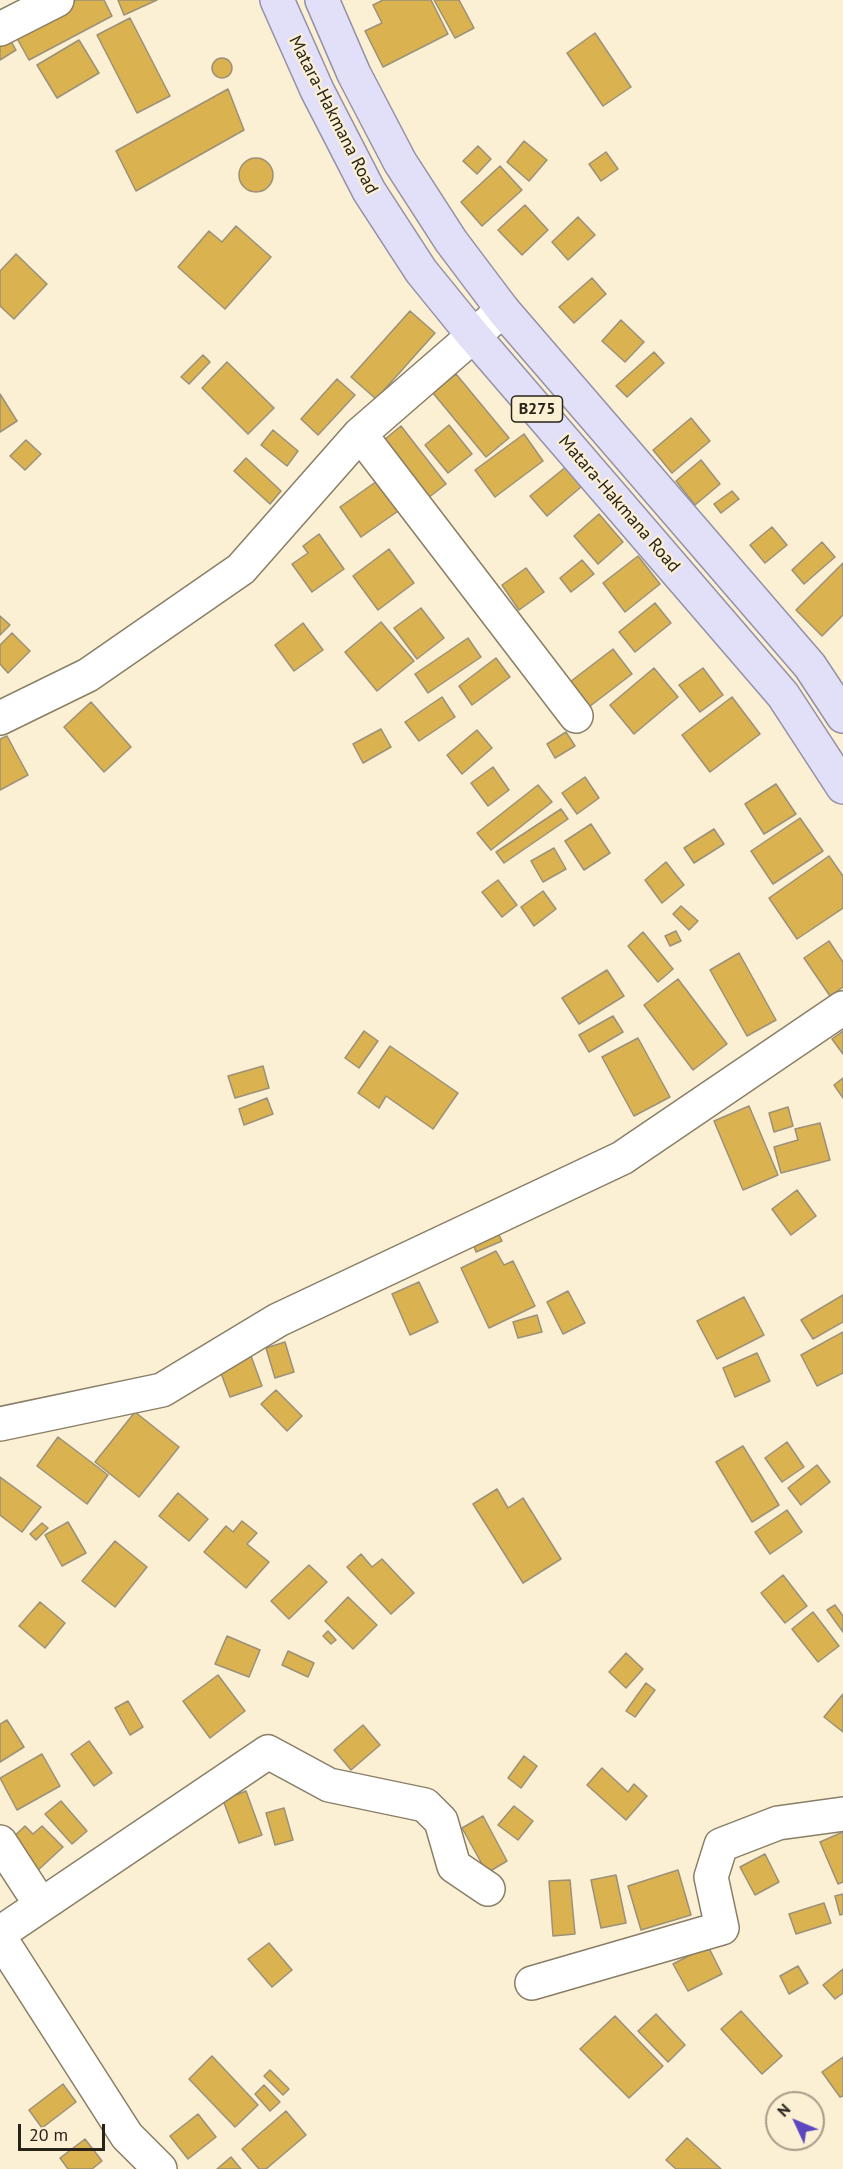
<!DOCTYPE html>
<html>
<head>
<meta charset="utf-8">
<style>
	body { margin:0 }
	#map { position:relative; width:843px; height:2169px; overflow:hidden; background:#fbefd4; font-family:"PT Sans",sans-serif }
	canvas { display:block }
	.north { position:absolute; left:765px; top:2091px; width:60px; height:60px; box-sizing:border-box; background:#fbefd4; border:2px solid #a79d89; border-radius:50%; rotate:314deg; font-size:16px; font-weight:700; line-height:24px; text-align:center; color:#282319 }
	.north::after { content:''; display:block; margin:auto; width:21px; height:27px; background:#5d47bf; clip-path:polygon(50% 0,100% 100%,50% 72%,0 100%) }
	.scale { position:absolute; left:18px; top:2124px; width:87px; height:27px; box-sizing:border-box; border:3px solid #282319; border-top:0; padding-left:8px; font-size:18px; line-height:21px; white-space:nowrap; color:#282319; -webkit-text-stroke:4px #fbefd4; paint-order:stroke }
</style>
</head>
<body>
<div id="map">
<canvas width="843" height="2169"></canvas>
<div class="north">N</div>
<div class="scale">20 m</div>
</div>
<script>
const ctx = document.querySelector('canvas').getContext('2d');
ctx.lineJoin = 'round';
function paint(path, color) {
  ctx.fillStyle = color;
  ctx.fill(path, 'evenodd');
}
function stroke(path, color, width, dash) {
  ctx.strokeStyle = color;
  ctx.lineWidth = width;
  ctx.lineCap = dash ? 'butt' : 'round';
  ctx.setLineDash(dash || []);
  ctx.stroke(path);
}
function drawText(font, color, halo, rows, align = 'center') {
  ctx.font = font + ' "PT Sans",sans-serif';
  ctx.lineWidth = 4.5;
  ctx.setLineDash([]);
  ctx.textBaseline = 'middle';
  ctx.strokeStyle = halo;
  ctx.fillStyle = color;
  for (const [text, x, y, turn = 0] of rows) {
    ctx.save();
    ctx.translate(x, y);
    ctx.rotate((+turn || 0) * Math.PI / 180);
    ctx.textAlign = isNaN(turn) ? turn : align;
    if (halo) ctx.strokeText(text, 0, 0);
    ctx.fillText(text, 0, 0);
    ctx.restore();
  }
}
const building = new Path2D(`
	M 76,0 L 104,0 L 112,16 L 29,60 L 14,33 Z
	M 118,0 L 157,0 L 124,15 Z
	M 383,0 L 431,0 L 448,34 L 383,67 L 365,31 L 382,23 L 373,5 Z
	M 434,0 L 459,0 L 474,28 L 455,38 Z
	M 130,18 L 170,96 L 137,113 L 97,35 Z
	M 595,33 L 631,87 L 603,106 L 567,53 Z
	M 8,36 L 16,50 L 0,60 L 0,41 Z
	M 79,40 L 99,73 L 57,98 L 37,65 Z
	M212 68a10 10 0 1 1 20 0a10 10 0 1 1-20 0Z
	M 228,89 L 244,130 L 136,191 L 116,151 Z
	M 524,141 L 547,160 L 529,181 L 507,162 Z
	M 478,146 L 491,159 L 477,174 L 463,161 Z
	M 606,152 L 618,169 L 601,181 L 589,164 Z
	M239 175a17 17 0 1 1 34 0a17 17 0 1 1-34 0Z
	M 500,166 L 522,190 L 482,226 L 461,202 Z
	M 525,205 L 548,230 L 522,255 L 498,230 Z
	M 578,217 L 595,235 L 568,260 L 552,242 Z
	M 236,226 L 271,257 L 225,309 L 178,267 L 209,231 L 222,242 Z
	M 16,254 L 47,284 L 14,319 L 0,306 L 0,271 Z
	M 592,278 L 606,294 L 574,323 L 559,307 Z
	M 410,311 L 435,333 L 376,399 L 351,377 Z
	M 621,320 L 644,342 L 625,362 L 602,341 Z
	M 654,352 L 664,363 L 627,397 L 616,386 Z
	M 203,355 L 210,362 L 189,384 L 181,377 Z
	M 227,362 L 274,408 L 248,434 L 202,388 Z
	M 456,374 L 509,438 L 486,457 L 433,393 Z
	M 337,379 L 355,395 L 318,435 L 301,419 Z
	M 0,394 L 17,421 L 0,432 Z
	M 691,418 L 710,441 L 672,473 L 653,450 Z
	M 449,425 L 472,454 L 448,473 L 425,445 Z
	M 401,426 L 446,484 L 428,498 L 384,440 Z
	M 273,430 L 298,451 L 287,466 L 261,445 Z
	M 524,434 L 543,461 L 495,497 L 475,470 Z
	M 26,440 L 41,454 L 25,470 L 10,456 Z
	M 246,458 L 281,491 L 270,504 L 234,471 Z
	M 701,460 L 720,484 L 695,505 L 676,481 Z
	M 572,462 L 588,481 L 547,516 L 530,496 Z
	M 380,479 L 401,509 L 361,537 L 340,507 Z
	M 732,491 L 739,499 L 721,513 L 714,504 Z
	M 599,514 L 623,542 L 598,564 L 574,536 Z
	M 772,527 L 787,545 L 765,563 L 750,545 Z
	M 319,534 L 344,569 L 312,592 L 292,564 L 308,553 L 303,546 Z
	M 822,542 L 835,557 L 804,584 L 792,570 Z
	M 389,549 L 414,583 L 378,610 L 353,576 Z
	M 638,556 L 660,584 L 625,612 L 603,583 Z
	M 582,560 L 594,574 L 571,592 L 560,578 Z
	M 843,563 L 843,615 L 822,636 L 796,610 Z
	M 526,568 L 544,592 L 519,610 L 502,585 Z
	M 655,603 L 671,623 L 635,652 L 619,632 Z
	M 421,608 L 444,638 L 417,659 L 394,628 Z
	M 0,616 L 10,625 L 0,635 Z
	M 381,622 L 414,661 L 377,691 L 345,652 Z
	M 303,623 L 323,650 L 294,671 L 275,645 Z
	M 12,633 L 30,651 L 8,673 L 0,664 L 0,645 Z
	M 468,638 L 481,657 L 428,693 L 415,674 Z
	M 613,649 L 632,674 L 585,710 L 566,685 Z
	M 496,658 L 510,677 L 472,705 L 459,686 Z
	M 654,668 L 678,697 L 634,734 L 610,705 Z
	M 703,668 L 723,695 L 700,712 L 679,685 Z
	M 442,697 L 455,717 L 419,741 L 405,722 Z
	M 732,697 L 760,734 L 710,772 L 682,735 Z
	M 91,702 L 131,747 L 104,772 L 64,727 Z
	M 381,729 L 391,747 L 363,763 L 353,744 Z
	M 477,730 L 492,748 L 462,774 L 447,755 Z
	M 566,732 L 575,746 L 555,758 L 547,744 Z
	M 7,736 L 28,775 L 0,790 L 0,739 Z
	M 493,767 L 509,790 L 488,806 L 471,783 Z
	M 585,777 L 599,798 L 577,814 L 562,793 Z
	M 776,784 L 796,814 L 764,834 L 745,804 Z
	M 538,785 L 552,802 L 491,850 L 477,833 Z
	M 561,809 L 568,819 L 504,863 L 496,852 Z
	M 800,818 L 823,851 L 773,884 L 751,851 Z
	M 591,824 L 610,853 L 584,870 L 565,841 Z
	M 714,829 L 724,844 L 694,863 L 684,848 Z
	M 554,848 L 566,869 L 543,882 L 531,861 Z
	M 829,856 L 843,876 L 843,908 L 797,939 L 769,898 Z
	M 666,862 L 684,885 L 662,903 L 645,880 Z
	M 498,880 L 517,905 L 502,917 L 482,892 Z
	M 543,891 L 556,909 L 534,926 L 521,907 Z
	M 681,906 L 698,921 L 689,930 L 673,914 Z
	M 676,931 L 681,941 L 670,946 L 665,936 Z
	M 643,932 L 673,969 L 658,982 L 628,946 Z
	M 829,941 L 843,962 L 843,987 L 830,996 L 804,958 Z
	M 739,953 L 776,1020 L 747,1036 L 710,970 Z
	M 607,970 L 624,996 L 579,1024 L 562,998 Z
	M 678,979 L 727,1044 L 693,1070 L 644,1005 Z
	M 613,1016 L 623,1032 L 589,1052 L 579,1035 Z
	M 364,1031 L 378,1041 L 359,1068 L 345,1058 Z
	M 843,1031 L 843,1054 L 832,1039 Z
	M 638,1038 L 670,1097 L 634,1116 L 602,1057 Z
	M 390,1046 L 458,1093 L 433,1129 L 386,1096 L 379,1108 L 358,1093 Z
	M 263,1066 L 269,1088 L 235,1098 L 228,1076 Z
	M 843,1078 L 843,1098 L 834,1085 Z
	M 267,1098 L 273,1114 L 244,1125 L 239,1109 Z
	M 749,1106 L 778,1175 L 743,1190 L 714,1121 Z
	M 788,1107 L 793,1126 L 774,1132 L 769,1113 Z
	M 820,1123 L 830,1160 L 781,1173 L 774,1147 L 798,1140 L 795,1129 Z
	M 797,1190 L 816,1216 L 791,1235 L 772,1209 Z
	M 498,1233 L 502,1241 L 476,1252 L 473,1243 Z
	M 496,1251 L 504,1265 L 513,1261 L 535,1306 L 489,1328 L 461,1268 Z
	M 419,1282 L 438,1322 L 410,1335 L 392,1294 Z
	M 568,1291 L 585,1323 L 563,1334 L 547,1302 Z
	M 843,1295 L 843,1322 L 813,1339 L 801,1320 Z
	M 744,1297 L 764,1335 L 717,1359 L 697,1321 Z
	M 537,1315 L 542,1332 L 518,1338 L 513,1322 Z
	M 843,1332 L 843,1373 L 817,1386 L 801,1355 Z
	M 285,1342 L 294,1372 L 275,1378 L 266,1348 Z
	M 757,1353 L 770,1381 L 735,1397 L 723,1368 Z
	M 251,1356 L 262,1386 L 230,1397 L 219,1368 Z
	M 276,1390 L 302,1416 L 287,1431 L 261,1404 Z
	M 135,1412 L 179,1447 L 139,1497 L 95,1462 Z
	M 58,1437 L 108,1475 L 87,1504 L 37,1466 Z
	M 787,1442 L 804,1467 L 782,1482 L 765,1458 Z
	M 743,1446 L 779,1505 L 752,1522 L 716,1462 Z
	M 817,1465 L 830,1482 L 801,1505 L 788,1488 Z
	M 0,1477 L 41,1507 L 22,1532 L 0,1515 Z
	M 497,1489 L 508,1508 L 523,1498 L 561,1559 L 523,1583 L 473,1504 Z
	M 178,1493 L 208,1519 L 189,1541 L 159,1516 Z
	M 787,1510 L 802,1532 L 770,1554 L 755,1532 Z
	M 242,1521 L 257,1533 L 247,1544 L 269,1562 L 246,1588 L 204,1552 L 226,1526 L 233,1532 Z
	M 68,1522 L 86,1553 L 62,1566 L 45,1535 Z
	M 42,1523 L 48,1528 L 36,1540 L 30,1534 Z
	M 115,1541 L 147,1567 L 115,1607 L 82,1581 Z
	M 361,1554 L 372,1567 L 382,1559 L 414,1593 L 391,1614 L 347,1567 Z
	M 309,1565 L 327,1582 L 289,1619 L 271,1601 Z
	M 783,1575 L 807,1606 L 785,1623 L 761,1593 Z
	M 348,1597 L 377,1625 L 353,1649 L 325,1621 Z
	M 40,1602 L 65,1623 L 45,1648 L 19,1626 Z
	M 835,1605 L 843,1616 L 843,1632 L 827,1610 Z
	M 813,1612 L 839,1646 L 818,1662 L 792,1629 Z
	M 328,1631 L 336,1640 L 331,1644 L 323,1636 Z
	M 227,1636 L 260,1650 L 249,1677 L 215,1664 Z
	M 288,1651 L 314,1663 L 308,1677 L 282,1665 Z
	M 626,1653 L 643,1669 L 626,1688 L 609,1672 Z
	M 218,1675 L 245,1711 L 210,1738 L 183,1701 Z
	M 646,1683 L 655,1690 L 635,1717 L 626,1711 Z
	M 843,1694 L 843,1732 L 824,1717 Z
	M 128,1701 L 143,1727 L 130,1735 L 115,1708 Z
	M 7,1720 L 24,1747 L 0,1762 L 0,1724 Z
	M 363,1725 L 380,1745 L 351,1770 L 334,1750 Z
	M 89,1741 L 112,1773 L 94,1786 L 71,1754 Z
	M 42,1754 L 60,1786 L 17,1810 L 0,1778 Z
	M 524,1756 L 537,1766 L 521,1788 L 508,1778 Z
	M 602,1768 L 628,1792 L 634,1784 L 647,1796 L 626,1820 L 587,1785 Z
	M 246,1791 L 262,1835 L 239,1843 L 223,1800 Z
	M 61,1801 L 87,1831 L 72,1844 L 45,1814 Z
	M 514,1806 L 533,1821 L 518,1840 L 498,1825 Z
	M 284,1808 L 293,1840 L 275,1845 L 266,1813 Z
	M 483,1816 L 507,1861 L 487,1873 L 462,1828 Z
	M 25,1826 L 33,1834 L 42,1826 L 63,1847 L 36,1872 L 8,1842 Z
	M 843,1832 L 843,1882 L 838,1884 L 820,1842 Z
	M 765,1854 L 779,1882 L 755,1895 L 740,1867 Z
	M 678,1870 L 691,1915 L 641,1930 L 628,1886 Z
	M 616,1875 L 626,1923 L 601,1928 L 591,1880 Z
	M 570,1880 L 575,1934 L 553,1936 L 549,1881 Z
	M 843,1894 L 843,1914 L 840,1915 L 835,1896 Z
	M 824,1903 L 831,1923 L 796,1934 L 789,1914 Z
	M 269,1943 L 292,1970 L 272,1987 L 248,1959 Z
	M 708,1946 L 722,1974 L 688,1991 L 673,1964 Z
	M 798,1966 L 808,1983 L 789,1994 L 780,1976 Z
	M 843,1969 L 843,1993 L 835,1999 L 823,1985 Z
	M 741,2011 L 782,2056 L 762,2074 L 721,2029 Z
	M 656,2014 L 685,2045 L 668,2062 L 638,2031 Z
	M 615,2016 L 663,2066 L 629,2098 L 580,2049 Z
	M 212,2056 L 258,2105 L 235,2127 L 189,2079 Z
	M 843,2057 L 843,2096 L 840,2097 L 822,2072 Z
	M 270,2070 L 289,2089 L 283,2095 L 264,2076 Z
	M 63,2084 L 76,2102 L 42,2128 L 29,2110 Z
	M 264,2085 L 280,2102 L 270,2111 L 255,2094 Z
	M 286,2111 L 306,2135 L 266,2169 L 259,2169 L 242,2149 Z
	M 198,2114 L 216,2137 L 188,2159 L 170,2136 Z
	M 687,2138 L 721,2169 L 676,2169 L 666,2160 Z
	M 85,2139 L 102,2161 L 92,2169 L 68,2169 L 60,2158 Z
	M 231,2157 L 241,2169 L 217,2169 Z`);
paint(building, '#dab250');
stroke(building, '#9c9178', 1.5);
const minor = new Path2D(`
	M 0,29 L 57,0
	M 360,434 L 576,716
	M 0,718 L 88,675 L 241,569 L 360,434 L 503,310
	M 0,1424 L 162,1390 L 278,1320 L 622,1158 L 843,1008
	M 0,1842 L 41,1905
	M 0,1933 L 268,1752 L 329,1785 L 425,1805 L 441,1821 L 454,1866 L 488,1889
	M 0,1938 L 127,2136 L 160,2169
	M 532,1983 L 722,1928 L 711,1877 L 721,1845 L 778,1823 L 843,1814`);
const major = new Path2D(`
	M 277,0 L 317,90 L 369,191 L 421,271 L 473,335 L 783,695 L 843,787
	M 322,0 L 354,74 L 400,162 L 451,241 L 503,310 L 810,666 L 843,716`);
stroke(minor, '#897e66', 36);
stroke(major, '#9391a7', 36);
stroke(minor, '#fff', 33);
stroke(major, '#e1e0f8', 33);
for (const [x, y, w] of [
	[537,409,51]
]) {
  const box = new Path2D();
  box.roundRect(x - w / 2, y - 13, w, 26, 4.5);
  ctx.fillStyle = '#fbefd4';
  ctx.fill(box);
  stroke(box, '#282319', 1.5);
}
drawText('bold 16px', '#282319', null, [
	["B275",537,409]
]);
drawText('18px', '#282319', '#fbefd4', [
	["Matara-Hakmana Road",333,115,63],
	["Matara-Hakmana Road",619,504,49]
]);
</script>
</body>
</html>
